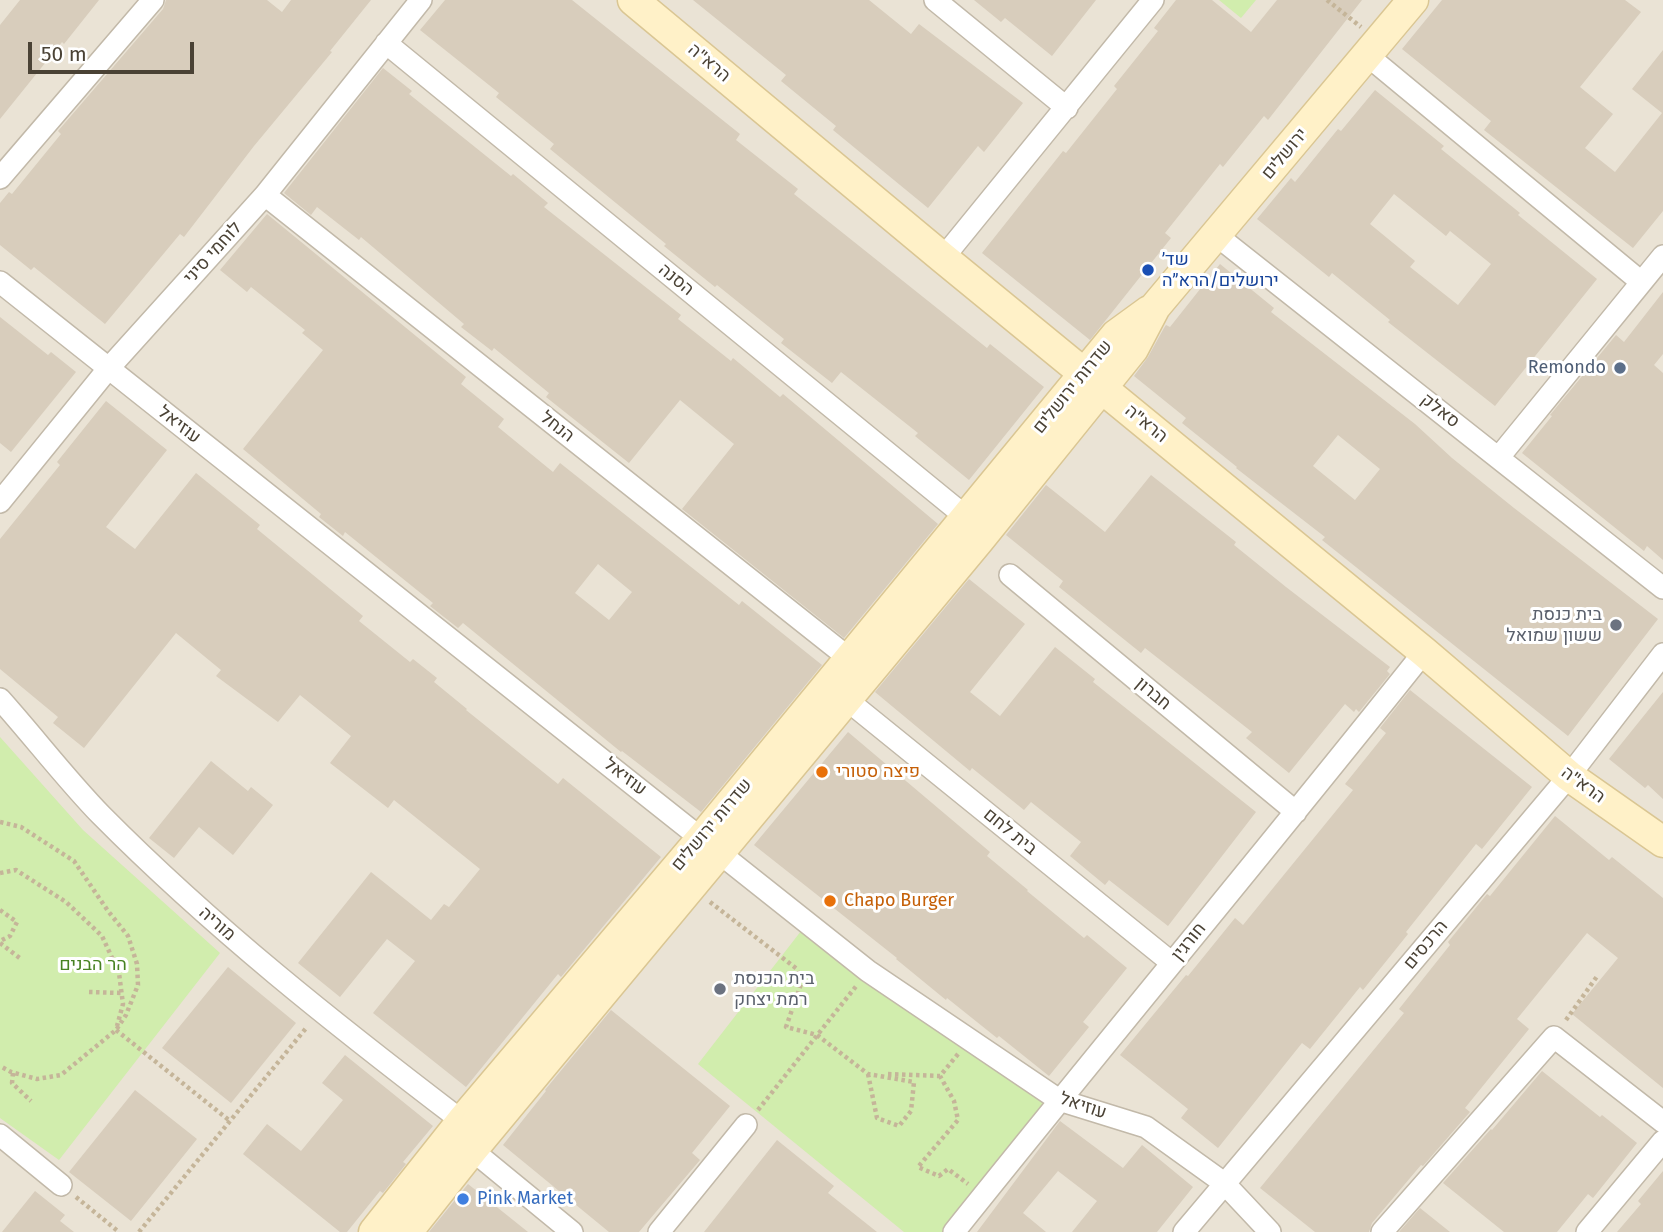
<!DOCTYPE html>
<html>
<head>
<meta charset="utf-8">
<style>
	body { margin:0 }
	#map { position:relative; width:1663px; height:1232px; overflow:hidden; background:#f5f1e8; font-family:"Fira Sans",sans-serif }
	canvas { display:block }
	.scale { position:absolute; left:28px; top:42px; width:166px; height:32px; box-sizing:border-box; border:4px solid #4a4235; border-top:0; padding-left:9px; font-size:21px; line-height:24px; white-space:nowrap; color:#4a4235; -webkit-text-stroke:5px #fff; paint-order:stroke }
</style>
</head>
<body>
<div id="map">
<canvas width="1663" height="1232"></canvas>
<div class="scale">50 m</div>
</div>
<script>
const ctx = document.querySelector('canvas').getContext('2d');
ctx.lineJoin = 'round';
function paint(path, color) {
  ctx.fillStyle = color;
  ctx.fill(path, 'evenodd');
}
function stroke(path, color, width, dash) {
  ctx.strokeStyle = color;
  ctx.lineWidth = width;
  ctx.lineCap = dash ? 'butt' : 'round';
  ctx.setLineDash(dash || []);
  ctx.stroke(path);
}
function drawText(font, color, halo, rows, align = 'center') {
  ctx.font = font + ' "Fira Sans",Heebo,sans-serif';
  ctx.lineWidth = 6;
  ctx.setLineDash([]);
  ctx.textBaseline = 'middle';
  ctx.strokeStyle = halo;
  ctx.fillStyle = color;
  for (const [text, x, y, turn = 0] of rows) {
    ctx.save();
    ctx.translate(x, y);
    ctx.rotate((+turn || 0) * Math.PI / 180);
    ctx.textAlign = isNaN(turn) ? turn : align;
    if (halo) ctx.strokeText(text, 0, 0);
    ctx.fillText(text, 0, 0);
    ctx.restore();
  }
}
paint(new Path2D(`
	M 0,0 L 1663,0 L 1663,1232 L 0,1232 Z`), '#eae3d5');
paint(new Path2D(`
	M 1219,0 L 1256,0 L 1241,18 Z
	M 0,737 L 83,830 L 220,953 L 59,1160 L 0,1118 Z
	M 808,922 L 1047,1103 L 943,1232 L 904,1232 L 698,1064 Z`), '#d1edad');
paint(new Path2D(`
	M 20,0 L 99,0 L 64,44 L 62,42 L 0,119 L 0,25 Z
	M 166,0 L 267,0 L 282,12 L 291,0 L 371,0 L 330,51 L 332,52 L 254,146 L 184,237 L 180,234 L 105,324 L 34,267 L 31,270 L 0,245 L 0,203 L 9,192 L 12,194 L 61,134 L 58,131 L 163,9 Z
	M 445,0 L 572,0 L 740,134 L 736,140 L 798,189 L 794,194 L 987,348 L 990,344 L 1044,387 L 969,480 L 915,436 L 918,433 L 841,372 L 832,383 L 781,343 L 784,339 L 717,285 L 715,287 L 664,246 L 666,244 L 550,149 L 554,144 L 496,97 L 499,93 L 420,30 Z
	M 693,0 L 869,0 L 911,34 L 919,24 L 1023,103 L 984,152 L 978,146 L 928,208 L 833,130 L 836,126 L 781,81 L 786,75 Z
	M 974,0 L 1096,0 L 1052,56 L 1005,18 L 1001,22 Z
	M 1176,0 L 1212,0 L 1251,32 L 1277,0 L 1362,0 L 1268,120 L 1264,116 L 1223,167 L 1220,164 L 1165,233 L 1171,238 L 1090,340 L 982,253 L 1063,151 L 1066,153 L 1117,89 L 1114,86 L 1158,31 L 1154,28 Z
	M 1442,0 L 1625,0 L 1641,12 L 1580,87 L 1613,114 L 1585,148 L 1615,172 L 1662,113 L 1632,89 L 1663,50 L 1663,211 L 1633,248 L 1484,130 L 1491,121 L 1402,49 Z
	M 383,68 L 412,91 L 409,94 L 511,176 L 513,174 L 548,203 L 544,207 L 681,315 L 678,319 L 731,361 L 733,358 L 780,397 L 783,394 L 938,524 L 844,638 L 682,509 L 734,444 L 680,400 L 629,463 L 546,397 L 549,393 L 494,348 L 492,351 L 461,327 L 464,324 L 361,237 L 359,240 L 317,207 L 311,215 L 284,193 Z
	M 1375,90 L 1444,146 L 1441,149 L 1520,213 L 1518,215 L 1597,279 L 1495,406 L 1388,322 L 1390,320 L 1332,273 L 1329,277 L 1257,219 L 1291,178 L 1295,182 L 1338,129 L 1341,131 ZM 1394,194 L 1446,236 L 1450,231 L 1491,264 L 1458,305 L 1410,267 L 1415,261 L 1370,224 Z
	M 267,214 L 466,377 L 461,384 L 504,419 L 498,427 L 553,472 L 560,463 L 739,605 L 742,601 L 822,665 L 701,812 L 622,751 L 621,752 L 463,623 L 458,628 L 430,606 L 433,603 L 345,532 L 343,536 L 319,517 L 321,514 L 243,449 L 323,350 L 302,333 L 305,330 L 251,287 L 247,292 L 220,270 ZM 598,564 L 632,592 L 609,620 L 575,593 Z
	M 1220,264 L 1274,308 L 1271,312 L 1415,424 L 1452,458 L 1514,508 L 1658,619 L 1568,736 L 1322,540 L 1325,537 L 1236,468 L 1237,467 L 1182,423 L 1186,418 L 1134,376 L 1148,357 L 1164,328 L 1166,325 L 1170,327 ZM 1338,435 L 1380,469 L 1355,500 L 1313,466 Z
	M 1663,292 L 1663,354 L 1654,365 L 1663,373 L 1663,560 L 1647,546 L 1644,551 L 1522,453 L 1552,416 L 1550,415 L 1616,335 L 1624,342 Z
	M 0,317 L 48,355 L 51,352 L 76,372 L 11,452 L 0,443 Z
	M 106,401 L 167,450 L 106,527 L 135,549 L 196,473 L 260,525 L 257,529 L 363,616 L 359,621 L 410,662 L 413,659 L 437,678 L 434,682 L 467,709 L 466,710 L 558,784 L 563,778 L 661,857 L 561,977 L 558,974 L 466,1087 L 373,1013 L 415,961 L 387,939 L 340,997 L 298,963 L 371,872 L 431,920 L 444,904 L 449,907 L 480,869 L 394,800 L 388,808 L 330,763 L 351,736 L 300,695 L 278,722 L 216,676 L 221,670 L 176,633 L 84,748 L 53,723 L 58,717 L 0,669 L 0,539 L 60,465 L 57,462 Z
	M 1151,475 L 1236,542 L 1234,545 L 1286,587 L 1390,667 L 1387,671 L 1390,674 L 1359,712 L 1356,709 L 1354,712 L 1345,704 L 1289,773 L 1246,738 L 1252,732 L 1145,648 L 1141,653 L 1059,587 L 1063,581 L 1006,535 L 1046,485 L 1105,532 Z
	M 969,579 L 1025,624 L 970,692 L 1000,716 L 1055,647 L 1095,679 L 1093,682 L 1256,812 L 1168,926 L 1109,880 L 1105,885 L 1070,856 L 1081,842 L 1031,802 L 1024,810 L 972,768 L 970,771 L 875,692 Z
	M 1410,690 L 1532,787 L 1482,849 L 1476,844 L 1406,932 L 1408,934 L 1363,990 L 1360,987 L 1310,1049 L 1302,1043 L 1218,1148 L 1181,1118 L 1188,1109 L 1120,1055 L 1186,975 L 1188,976 L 1235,918 L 1243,925 L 1353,790 L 1345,784 L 1386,733 L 1380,728 Z
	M 1663,692 L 1663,799 L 1648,785 L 1645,788 L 1609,759 Z
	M 848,732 L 990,852 L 987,856 L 1028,890 L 1027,891 L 1084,938 L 1087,935 L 1127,968 L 1083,1022 L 1089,1027 L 1049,1076 L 999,1036 L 997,1038 L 947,998 L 946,1000 L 896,959 L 897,958 L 754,845 Z
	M 211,761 L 248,791 L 251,787 L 273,805 L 233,855 L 199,827 L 174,858 L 149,838 Z
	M 1555,816 L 1609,860 L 1612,857 L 1663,898 L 1663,1088 L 1572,1014 L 1618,958 L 1587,933 L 1517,1019 L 1529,1029 L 1465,1108 L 1470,1112 L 1423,1166 L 1421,1165 L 1372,1223 L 1369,1232 L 1315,1232 L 1260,1188 L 1404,1013 L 1399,1009 L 1450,945 L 1448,942 L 1487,894 L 1490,896 Z
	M 228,967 L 296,1023 L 231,1103 L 162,1048 Z
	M 611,1010 L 730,1106 L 692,1153 L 700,1160 L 639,1232 L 609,1232 L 503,1145 L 546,1091 L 545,1090 Z
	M 345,1055 L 433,1126 L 403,1162 L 406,1164 L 383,1193 L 380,1191 L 347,1232 L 340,1232 L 243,1154 L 267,1124 L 301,1151 L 343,1100 L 322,1083 Z
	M 1542,1071 L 1600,1117 L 1602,1115 L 1637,1143 L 1593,1198 L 1588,1194 L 1557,1232 L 1504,1232 L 1443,1183 L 1491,1129 L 1492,1130 Z
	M 135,1090 L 197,1139 L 131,1221 L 69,1172 Z
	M 1060,1121 L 1123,1168 L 1142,1145 L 1193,1187 L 1157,1232 L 1072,1232 L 1097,1201 L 1058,1171 L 1023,1213 L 1046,1232 L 977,1232 Z
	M 777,1140 L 834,1186 L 828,1193 L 877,1232 L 704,1232 Z
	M 1663,1171 L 1663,1232 L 1617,1232 L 1641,1204 L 1638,1201 Z
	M 468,1184 L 528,1232 L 429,1232 Z
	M 35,1191 L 65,1215 L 60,1221 L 74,1232 L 2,1232 Z
	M 1420,1208 L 1450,1232 L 1399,1232 Z`), '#d8cdbc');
const street = new Path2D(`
	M 935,0 L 1067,108
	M 386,43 L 966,517
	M 1368,56 L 1640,281
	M 0,178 L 153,0
	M 265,195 L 850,659
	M 1216,235 L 1663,588
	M 943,258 L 1153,0
	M 0,282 L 868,971 L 1059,1100 L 1146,1127 L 1224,1183 L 1270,1232
	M 1499,457 L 1663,256
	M 0,502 L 108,369 L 265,195 L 421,0
	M 1010,575 L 1296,812
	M 0,699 C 34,737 66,779 101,815 C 213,928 336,1025 462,1121
	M 847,700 L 1172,963
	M 0,1135 L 61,1185
	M 472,1150 L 572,1232
	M 659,1232 L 746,1125
	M 954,1232 C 1109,1038 1269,847 1424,652
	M 1184,1232 L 1569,776 L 1663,654
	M 1382,1232 L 1554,1037 L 1663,1122
	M 1587,1232 L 1663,1141`);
const secondary = new Path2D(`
	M 633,0 L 943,258 L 1424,652 L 1569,776 L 1663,842
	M 374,1232 L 462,1121 L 702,838 L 1116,335 L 1149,311
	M 407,1232 L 472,1150 L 979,540 L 1133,349 L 1155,307 L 1413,0`);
stroke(street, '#c2b9a9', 24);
stroke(secondary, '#dac693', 33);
stroke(new Path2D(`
	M 1327,0 L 1361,27
	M 0,822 L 21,827 L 74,861 L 108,911 L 128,936 L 137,964 L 138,985 L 126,1015 L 116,1030 L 61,1075 L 37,1079 L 11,1072 L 0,1066
	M 0,873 L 16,870 L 66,902 L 102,936 L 119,973 L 123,1004 L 117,1026
	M 710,902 L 797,969 L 801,984 L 786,1027 L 817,1035 L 868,1074 L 914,1082 L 911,1111 L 899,1126 L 877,1118 L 868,1074
	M 0,910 L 17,922 L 10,936 L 0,941
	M 0,943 L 21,959
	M 89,992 L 122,993
	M 1566,1020 L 1598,975
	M 116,1030 L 230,1121
	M 958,1054 L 940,1076 L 954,1101 L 958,1120 L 918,1167 L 939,1176 L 948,1169 L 968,1184
	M 13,1073 L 12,1083 L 31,1101
	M 888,1074 L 940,1076
	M 758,1110 L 857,985
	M 76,1197 L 119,1232
	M 139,1232 L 307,1027`), '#c5b599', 4.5, [3.5, 3.5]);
stroke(street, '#fff', 21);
stroke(secondary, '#fff1c8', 30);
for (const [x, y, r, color] of [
	[1148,270,7,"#1a4fb4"],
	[1620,368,7,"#5c6f8a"],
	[1616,625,7,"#6b7280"],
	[822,772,7,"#e8710a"],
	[830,901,7,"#e8710a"],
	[720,989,7,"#6b7280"],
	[463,1199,7,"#3f7fe0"]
]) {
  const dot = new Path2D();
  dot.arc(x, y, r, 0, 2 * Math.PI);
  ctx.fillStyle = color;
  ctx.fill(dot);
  stroke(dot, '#fff', 2.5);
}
drawText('18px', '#4a4235', '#fff', [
	["הרא\"ה",709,63,40],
	["ירושלים",1285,154,-50],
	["לוחמי סיני",213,253,-48],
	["הסנה",676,280,39],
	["שדרות ירושלים",1073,387,-51],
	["סאלק",1440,411,38],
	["הרא\"ה",1146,424,39],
	["עוזיאל",179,425,38],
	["הנחל",557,427,38],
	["חברון",1153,694,40],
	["עוזיאל",625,777,38],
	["הרא\"ה",1583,785,36],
	["שדרות ירושלים",712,825,-50],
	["בית לחם",1010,832,39],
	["מוריה",217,924,41],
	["חורגין",1189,942,-51],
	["הרכסים",1426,945,-50],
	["עוזיאל",1083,1106,19]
]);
drawText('18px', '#164399', '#fff', [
	["שד׳",1162,260],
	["ירושלים/הרא״ה",1162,281]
], 'left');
drawText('18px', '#4e5e75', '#fff', [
	["Remondo",1606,368]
], 'right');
drawText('18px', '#5b616d', '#fff', [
	["בית כנסת",1602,615],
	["ששון שמואל",1602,636],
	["בית הכנסת",734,979,"left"],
	["רמת יצחק",734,1000,"left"]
], 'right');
drawText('18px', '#c56008', '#fff', [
	["פיצה סטורי",836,772],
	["Chapo Burger",844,901]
], 'left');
drawText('18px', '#478222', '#fff', [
	["הר הבנים",93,965]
]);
drawText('18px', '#366cbe', '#fff', [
	["Pink Market",477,1199]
], 'left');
</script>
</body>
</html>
